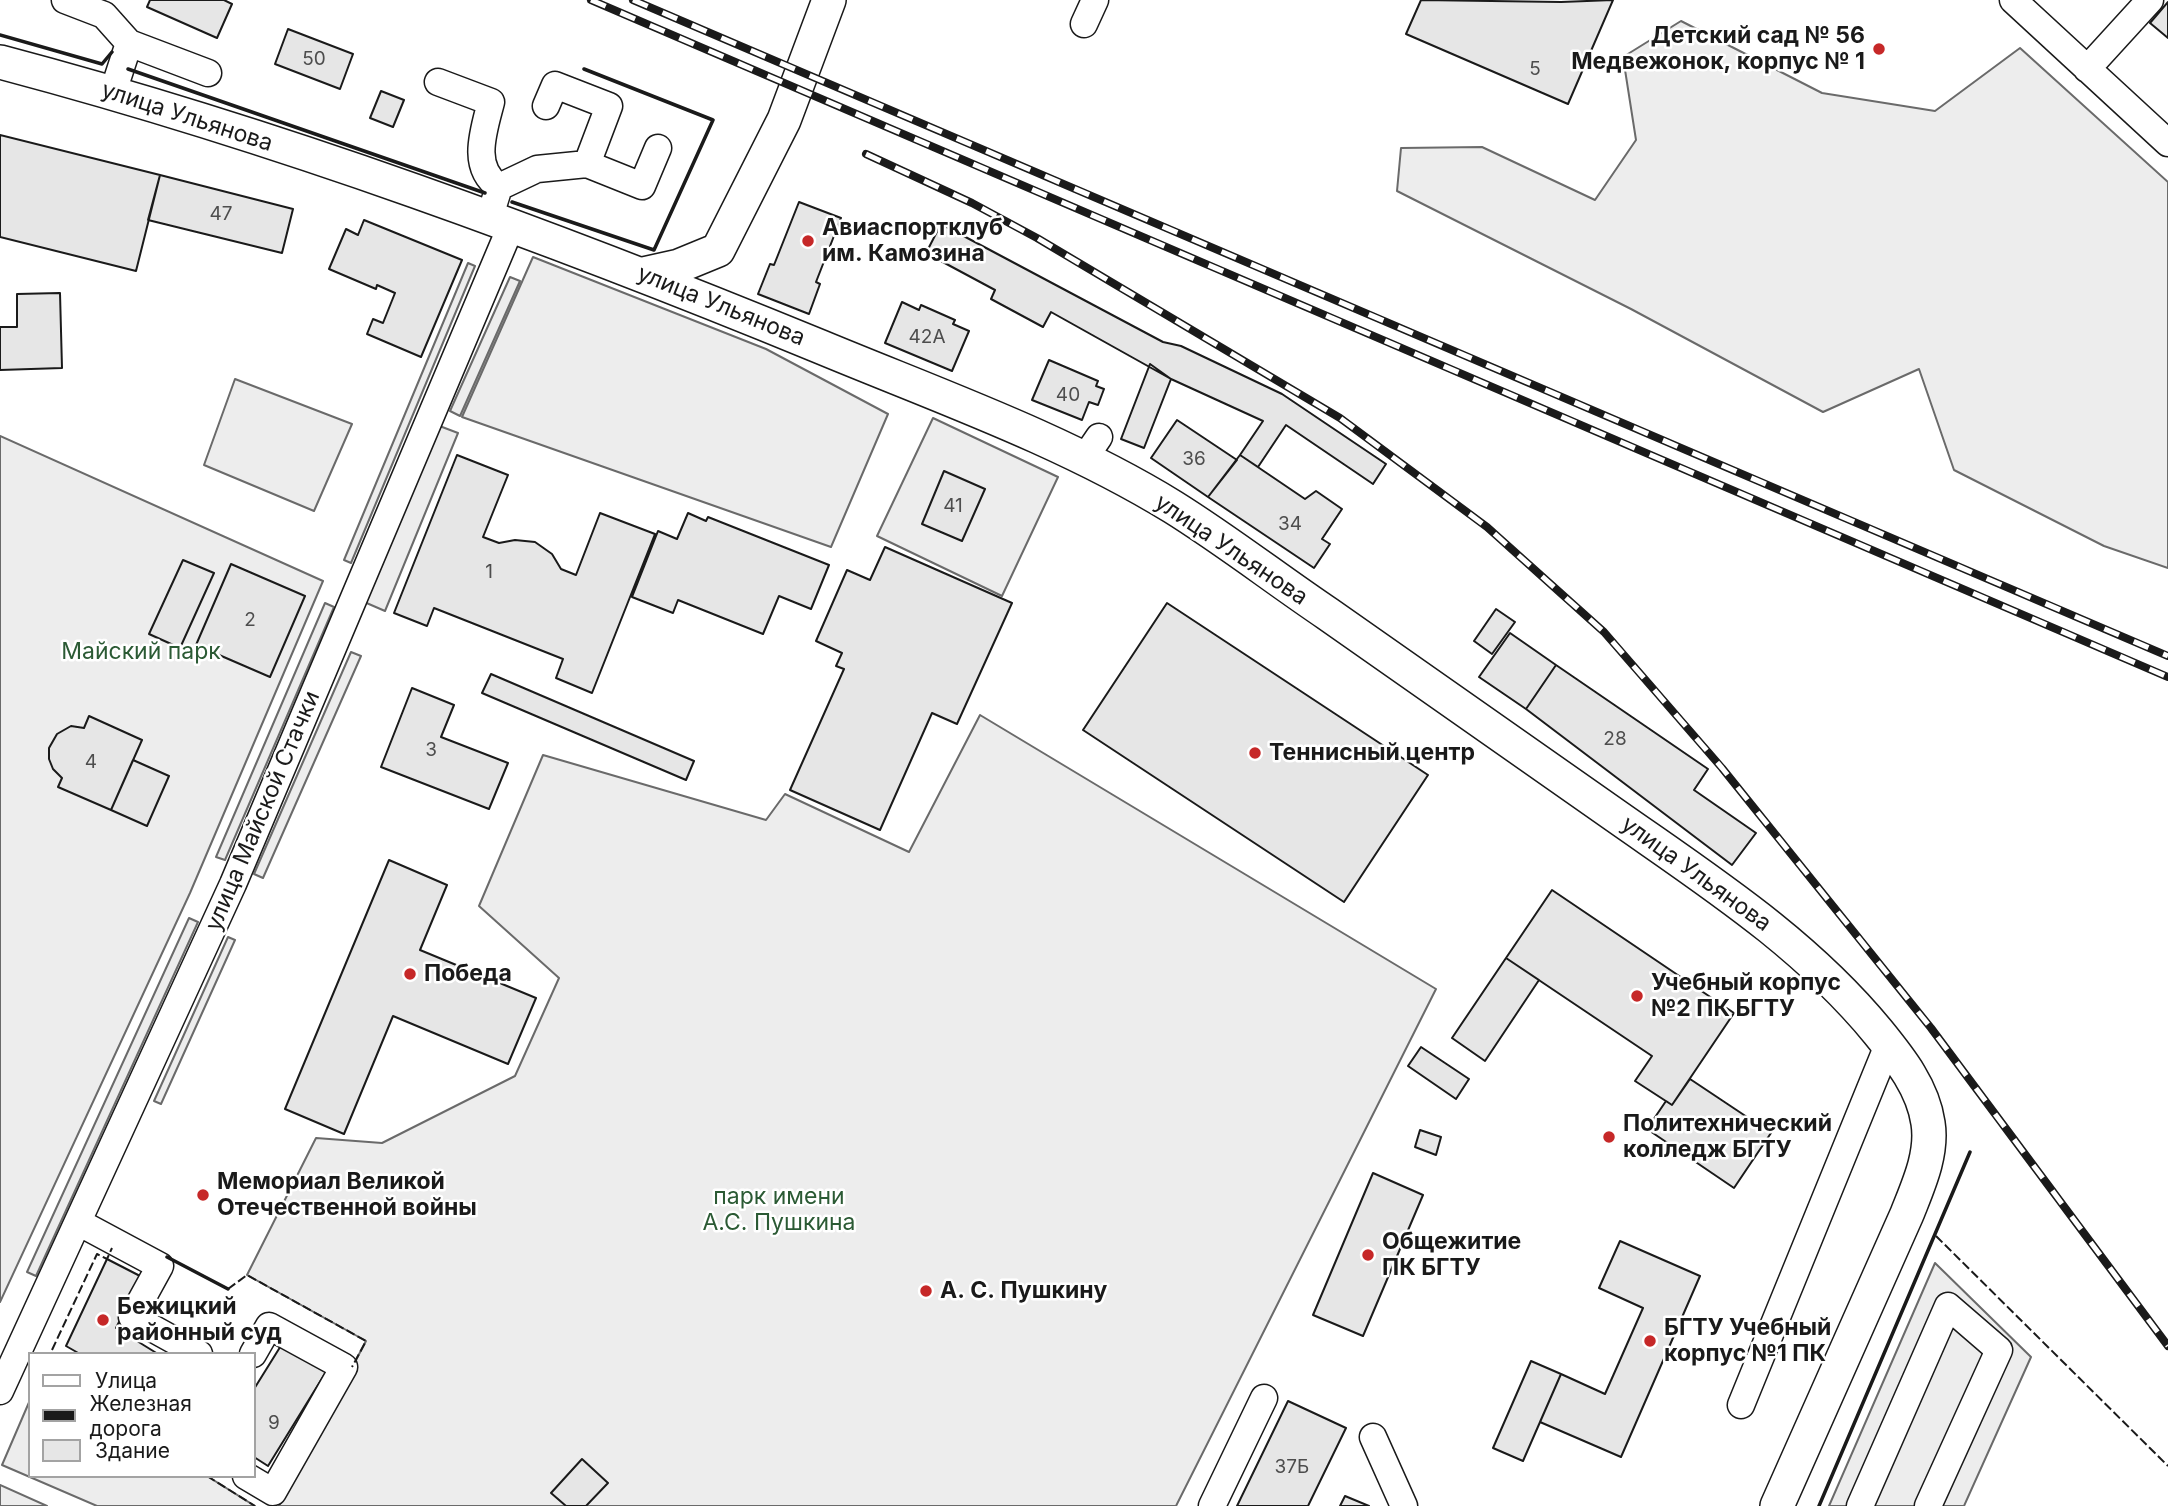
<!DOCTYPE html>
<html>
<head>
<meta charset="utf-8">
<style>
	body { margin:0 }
	#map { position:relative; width:2168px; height:1506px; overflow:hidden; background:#fff; font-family:Inter,sans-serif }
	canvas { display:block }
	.legend { position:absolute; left:28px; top:1352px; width:228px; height:126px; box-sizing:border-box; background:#fff; border:2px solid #a3a3a3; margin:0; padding:9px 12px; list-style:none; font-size:21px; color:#1a1a1a }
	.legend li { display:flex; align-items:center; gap:14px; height:35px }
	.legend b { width:35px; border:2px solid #a3a3a3 }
</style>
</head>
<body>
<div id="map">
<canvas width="2168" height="1506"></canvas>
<ul class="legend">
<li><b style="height:9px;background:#fff"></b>Улица</li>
<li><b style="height:9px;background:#1a1a1a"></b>Железная дорога</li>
<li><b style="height:19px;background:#e6e6e6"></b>Здание</li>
</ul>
</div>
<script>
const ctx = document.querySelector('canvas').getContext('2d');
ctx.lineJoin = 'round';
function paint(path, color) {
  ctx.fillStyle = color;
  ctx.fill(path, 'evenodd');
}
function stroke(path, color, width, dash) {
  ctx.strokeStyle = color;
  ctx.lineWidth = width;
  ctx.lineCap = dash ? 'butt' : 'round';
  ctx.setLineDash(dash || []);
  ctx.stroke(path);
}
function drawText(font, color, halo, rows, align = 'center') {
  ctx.font = font + ' Inter,sans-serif';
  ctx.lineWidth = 5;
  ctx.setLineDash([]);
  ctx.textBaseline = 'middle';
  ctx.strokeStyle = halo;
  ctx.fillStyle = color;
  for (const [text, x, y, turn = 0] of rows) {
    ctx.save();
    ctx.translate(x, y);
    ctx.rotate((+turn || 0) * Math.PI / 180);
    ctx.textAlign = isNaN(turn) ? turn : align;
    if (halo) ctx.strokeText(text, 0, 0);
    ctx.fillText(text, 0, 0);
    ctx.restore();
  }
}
const built = new Path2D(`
	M 1681,21 L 1822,93 L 1935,111 L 2020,48 L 2168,182 L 2168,568 L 2104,546 L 1954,470 L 1919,369 L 1823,412 L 1631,309 L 1397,191 L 1401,148 L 1482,147 L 1595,200 L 1636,140 L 1623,57 Z
	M 533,257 L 766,349 L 888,414 L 831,547 L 462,417 Z
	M 468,263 L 475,266 L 351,563 L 344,560 Z
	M 510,277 L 520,281 L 460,416 L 450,411 Z
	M 235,379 L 352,424 L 314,511 L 204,465 Z
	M 933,418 L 1058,477 L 1002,596 L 877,536 Z
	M 429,422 L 458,433 L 385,611 L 355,598 Z
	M 0,436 L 323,581 L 190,893 L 0,1302 Z
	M 325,603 L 334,607 L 225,860 L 216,857 Z
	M 351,652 L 361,656 L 263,878 L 254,874 Z
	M 980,715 L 1436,989 L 1176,1506 L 279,1506 L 366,1341 L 247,1275 L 316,1138 L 382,1143 L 515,1076 L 559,978 L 479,906 L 543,755 L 766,820 L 785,794 L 909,852 Z
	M 189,918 L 198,922 L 36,1276 L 27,1272 Z
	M 228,937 L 235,940 L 161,1104 L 154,1101 Z
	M 1935,1263 L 2031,1357 L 1964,1506 L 1829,1506 Z
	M 30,1400 L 30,1476 L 207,1476 L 255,1506 L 97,1506 L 2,1465 Z
	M 0,1485 L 47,1506 L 0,1506 Z`);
paint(built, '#ededed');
stroke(built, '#6a6a6a', 2);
const building = new Path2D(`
	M 150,0 L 224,0 L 232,4 L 217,38 L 147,7 Z
	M 1421,0 L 1561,2 L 1613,0 L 1568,104 L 1406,34 Z
	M 2168,2 L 2168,38 L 2150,23 Z
	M 288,29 L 353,54 L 340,89 L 275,64 Z
	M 381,91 L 404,100 L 393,127 L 370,118 Z
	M 0,135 L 160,175 L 136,271 L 0,237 Z
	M 160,175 L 293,209 L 282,253 L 148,220 Z
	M 799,202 L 841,218 L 816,282 L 820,284 L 809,314 L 758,294 L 770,264 L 774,265 Z
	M 364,220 L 462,260 L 421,357 L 367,334 L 373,319 L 383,323 L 395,293 L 377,285 L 376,289 L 329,269 L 346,229 L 358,235 Z
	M 941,224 L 1163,342 L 1181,346 L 1282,394 L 1386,464 L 1373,484 L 1286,425 L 1258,467 L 1240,455 L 1263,421 L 1171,379 L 1051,312 L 1043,327 L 991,299 L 995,290 L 926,253 Z
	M 60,293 L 62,368 L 0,370 L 0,327 L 17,327 L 17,294 Z
	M 902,302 L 919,310 L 921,305 L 955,320 L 953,324 L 969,331 L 952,371 L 885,343 Z
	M 1049,360 L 1098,381 L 1096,386 L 1104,389 L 1098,405 L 1089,402 L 1082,420 L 1032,400 Z
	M 1150,364 L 1171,379 L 1144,448 L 1121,439 Z
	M 1177,420 L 1237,460 L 1208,497 L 1151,458 Z
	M 457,455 L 508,475 L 483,537 L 499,543 L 515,540 L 535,542 L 552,554 L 561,569 L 576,575 L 600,513 L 655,534 L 592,693 L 556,678 L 563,659 L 434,608 L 427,626 L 394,613 Z
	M 1240,455 L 1305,499 L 1316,491 L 1342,509 L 1322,539 L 1330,544 L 1314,568 L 1208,497 Z
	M 944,471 L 985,489 L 962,541 L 922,524 Z
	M 688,513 L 706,521 L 708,517 L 829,565 L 811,609 L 779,596 L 763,634 L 678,600 L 673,613 L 632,597 L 658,531 L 677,539 Z
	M 885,547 L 1012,603 L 957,724 L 932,713 L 880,830 L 790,790 L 844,669 L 836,666 L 842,653 L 816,641 L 847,570 L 870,580 Z
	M 183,560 L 214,573 L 180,648 L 149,634 Z
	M 231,564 L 305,596 L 270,677 L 196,645 Z
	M 1167,603 L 1428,775 L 1344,902 L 1083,730 Z
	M 1496,609 L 1515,622 L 1492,654 L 1474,641 Z
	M 1510,633 L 1556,665 L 1526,709 L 1479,677 Z
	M 1556,665 L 1708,769 L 1694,790 L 1756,833 L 1732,865 L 1526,709 Z
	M 491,674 L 694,761 L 686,780 L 482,693 Z
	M 412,688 L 454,705 L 441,737 L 508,763 L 489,809 L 381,767 Z
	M 89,716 L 142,740 L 111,810 L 58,787 L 62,778 L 53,769 L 49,759 L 49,748 L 57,734 L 71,726 L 84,728 Z
	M 133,760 L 169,776 L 147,826 L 111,810 Z
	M 389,860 L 447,885 L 420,950 L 536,998 L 508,1064 L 393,1016 L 344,1134 L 285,1109 Z
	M 1552,890 L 1734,1013 L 1672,1105 L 1635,1081 L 1652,1056 L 1506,958 Z
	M 1506,958 L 1539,980 L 1485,1061 L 1452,1038 Z
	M 1421,1047 L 1469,1079 L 1456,1099 L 1408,1066 Z
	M 1690,1079 L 1771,1133 L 1734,1188 L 1647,1129 L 1666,1101 L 1672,1105 Z
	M 1420,1130 L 1441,1137 L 1436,1155 L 1415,1147 Z
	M 1373,1173 L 1423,1195 L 1363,1336 L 1313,1315 Z
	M 1620,1241 L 1700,1276 L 1621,1457 L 1540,1422 L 1561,1374 L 1605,1394 L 1643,1308 L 1599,1288 Z
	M 107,1259 L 142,1277 L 116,1328 L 158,1354 L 80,1354 L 66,1346 Z
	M 282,1344 L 326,1372 L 268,1466 L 254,1457 L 254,1389 Z
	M 1531,1361 L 1561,1374 L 1523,1461 L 1493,1448 Z
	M 1288,1401 L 1346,1428 L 1308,1506 L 1237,1506 Z
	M 582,1459 L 608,1483 L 586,1506 L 566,1506 L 551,1493 Z
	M 1345,1496 L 1369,1506 L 1340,1506 Z`);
paint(building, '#e6e6e6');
stroke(building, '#1a1a1a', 2);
const minor = new Path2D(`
	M 65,0 L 104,15 L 129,43
	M 2013,0 L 2168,143
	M 1084,24 L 1095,0
	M 2087,69 L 2150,0
	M 438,82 L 491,102 C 484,130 470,167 499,187 L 494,203
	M 113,92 L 129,43 L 208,73
	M 587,164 L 642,186 L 658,148
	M 499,187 L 537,169 L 587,164 L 609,106 L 555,85 L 546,106
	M 1084,459 L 1099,437
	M 78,1222 L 160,1266 L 132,1317 L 199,1354
	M 0,1391 L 233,884 L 512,224
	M 1741,1405 L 1888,1045
	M 1373,1437 L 1404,1506
	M 246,1476 L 273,1492 L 344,1367 L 269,1326 L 253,1354
	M 1212,1506 L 1264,1398
	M 1860,1506 L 1948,1306 L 1999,1350 L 1928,1506`);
const major = new Path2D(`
	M 0,62 C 280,136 553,237 821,347 C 939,396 1064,440 1173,507 C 1226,540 1276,579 1328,614 C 1424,681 1520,748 1616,816 C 1710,882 1805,943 1878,1032 C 1900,1059 1923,1088 1928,1123 C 1933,1154 1918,1186 1907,1214 L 1777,1506
	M 643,274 L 679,266 L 718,250 L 784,120 L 829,0`);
stroke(minor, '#1a1a1a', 29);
stroke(major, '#1a1a1a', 36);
stroke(minor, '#fff', 26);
stroke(major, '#fff', 33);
const rail = new Path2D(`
	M 591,0 L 2168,677
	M 633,0 L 2168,656
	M 866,154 L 972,203 L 1037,238 L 1340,418 L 1487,527 L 1604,632 L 1722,768 L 1931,1028 L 2168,1346`);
stroke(rail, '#1a1a1a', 8);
stroke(rail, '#fff', 5, [16]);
stroke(new Path2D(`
	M 1936,1236 L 2168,1466
	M 228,1289 L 247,1275 L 366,1341 L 352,1367
	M 52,1350 L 97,1254 L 107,1259 L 112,1248
	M 207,1476 L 255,1506`), '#1a1a1a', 2, [9, 3.5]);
stroke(new Path2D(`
	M 0,35 L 102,64 L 112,52
	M 128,69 L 485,193
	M 512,202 L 654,250 L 713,120 L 584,69
	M 167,1257 L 228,1289
	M 1819,1506 L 1970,1152`), '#1a1a1a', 3.5);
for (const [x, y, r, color] of [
	[1879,49,7,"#c62828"],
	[808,241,7,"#c62828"],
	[1255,753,7,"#c62828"],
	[410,974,7,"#c62828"],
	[1637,996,7,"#c62828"],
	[1609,1137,7,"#c62828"],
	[203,1195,7,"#c62828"],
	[1368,1255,7,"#c62828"],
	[926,1291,7,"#c62828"],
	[103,1320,7,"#c62828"],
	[1650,1341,7,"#c62828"]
]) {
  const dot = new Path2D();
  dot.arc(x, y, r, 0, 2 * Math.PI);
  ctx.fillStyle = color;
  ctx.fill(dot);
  stroke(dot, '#fff', 2.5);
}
drawText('19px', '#4d4d4d', null, [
	["50",314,59],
	["5",1535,69],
	["47",221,214],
	["42А",927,337],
	["40",1068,395],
	["36",1194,459],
	["41",953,506],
	["34",1290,524],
	["1",489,572],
	["2",250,620],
	["28",1615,739],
	["3",431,750],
	["4",91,762],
	["9",274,1423],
	["37Б",1292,1467]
]);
drawText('bold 23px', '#1a1a1a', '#fff', [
	["Детский сад № 56",1865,36,"right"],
	["Медвежонок, корпус № 1",1865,62,"right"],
	["Авиаспортклуб",822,228],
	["им. Камозина",822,254],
	["Теннисный центр",1269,753],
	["Победа",424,974],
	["Учебный корпус",1651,983],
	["№2 ПК БГТУ",1651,1009],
	["Политехнический",1623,1124],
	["колледж БГТУ",1623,1150],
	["Мемориал Великой",217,1182],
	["Отечественной войны",217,1208],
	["Общежитие",1382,1242],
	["ПК БГТУ",1382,1268],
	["А. С. Пушкину",940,1291],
	["Бежицкий",117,1307],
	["районный суд",117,1333],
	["БГТУ Учебный",1664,1328],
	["корпус №1 ПК",1664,1354]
], 'left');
drawText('23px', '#1a1a1a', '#fff', [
	["улица Ульянова",187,117,18],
	["улица Ульянова",721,306,22],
	["улица Ульянова",1231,550,34],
	["улица Майской Стачки",263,811,-67],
	["улица Ульянова",1696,874,36]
]);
drawText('23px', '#2b5a34', '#fff', [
	["Майский парк",141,652],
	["парк имени",779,1197],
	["А.С. Пушкина",779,1223]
]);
</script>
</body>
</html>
